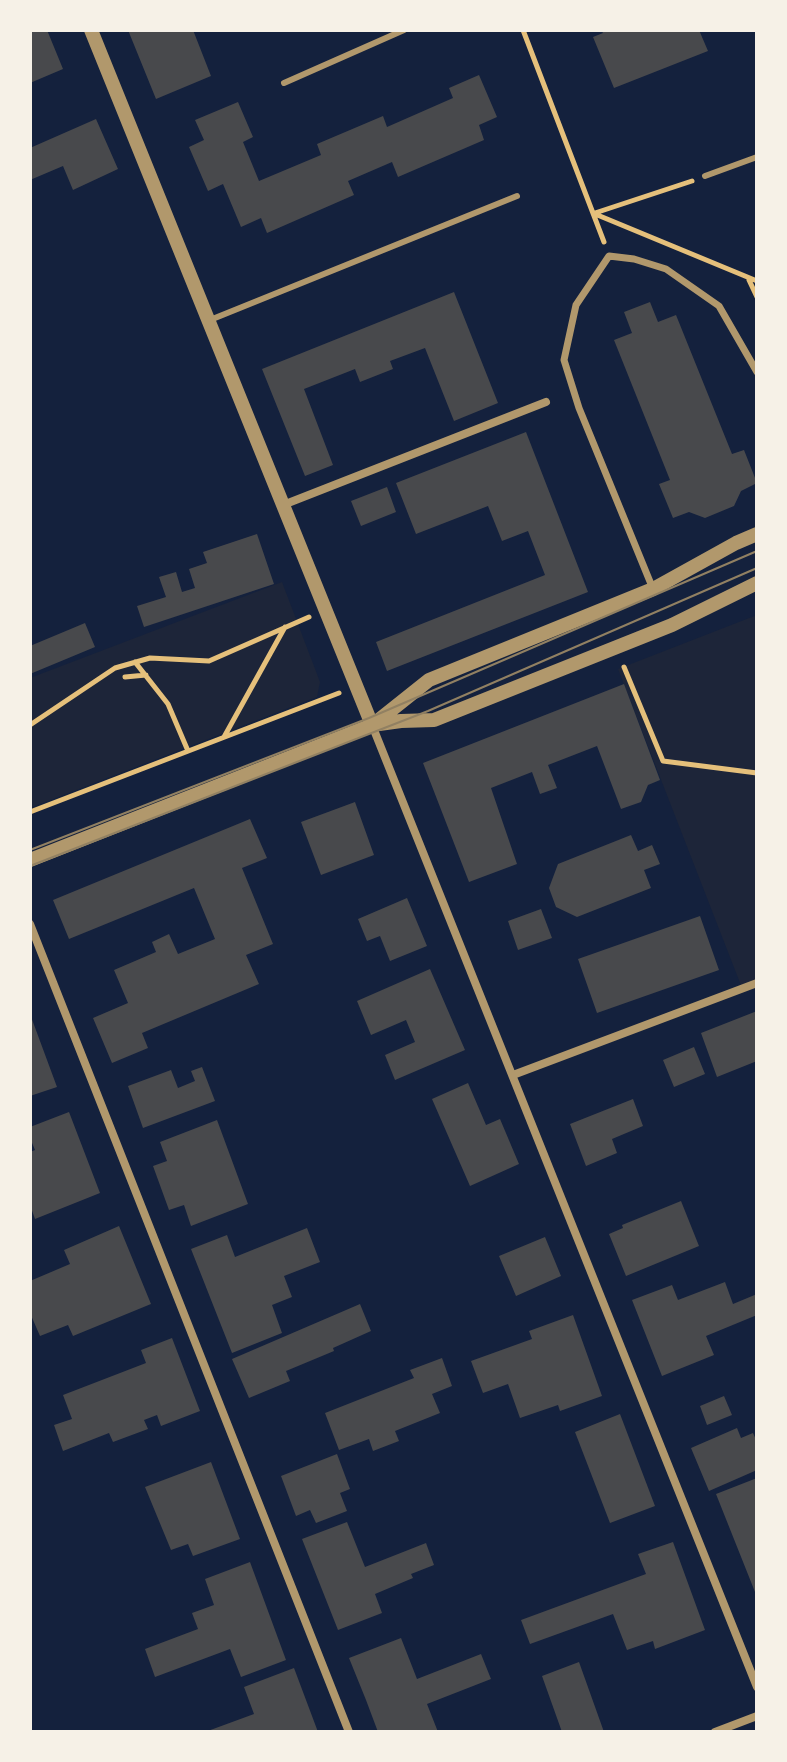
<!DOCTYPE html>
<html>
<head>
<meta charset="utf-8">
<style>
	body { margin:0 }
	#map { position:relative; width:787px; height:1762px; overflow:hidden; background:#14213d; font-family:"Fira Sans Condensed",sans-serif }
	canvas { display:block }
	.frame { position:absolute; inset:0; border:32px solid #f6f1e7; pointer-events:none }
</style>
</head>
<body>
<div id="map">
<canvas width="787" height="1762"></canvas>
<div class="frame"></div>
</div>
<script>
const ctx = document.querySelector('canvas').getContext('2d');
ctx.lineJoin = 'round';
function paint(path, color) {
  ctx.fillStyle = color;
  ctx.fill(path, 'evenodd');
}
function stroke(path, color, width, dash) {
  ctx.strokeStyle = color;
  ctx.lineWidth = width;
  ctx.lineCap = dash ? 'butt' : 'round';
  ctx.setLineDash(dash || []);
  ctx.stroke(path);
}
paint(new Path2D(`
	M 282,582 L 320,682 L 317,697 L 30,808 L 30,678 Z
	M 757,615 L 757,983 L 742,988 L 618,669 Z`), '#1d2539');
paint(new Path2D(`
	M 30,30 L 47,30 L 63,69 L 30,83 Z
	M 128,30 L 193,30 L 211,76 L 156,99 Z
	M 601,30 L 699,30 L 708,51 L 614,88 L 593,37 L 603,33 Z
	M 479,75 L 497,117 L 479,125 L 484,140 L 398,177 L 392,162 L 348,181 L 354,195 L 267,233 L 261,218 L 241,227 L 223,184 L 208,191 L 189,147 L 204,140 L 195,120 L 238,102 L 253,137 L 243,142 L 259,181 L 321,155 L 317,144 L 383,116 L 387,127 L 453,98 L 449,88 Z
	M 96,119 L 118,169 L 73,190 L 63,166 L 30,180 L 30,148 Z
	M 454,292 L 498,403 L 454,421 L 425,348 L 390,361 L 393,369 L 360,382 L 355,369 L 304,389 L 333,465 L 305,476 L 262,369 Z
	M 650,302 L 658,322 L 676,315 L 732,454 L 744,450 L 757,483 L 741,491 L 734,506 L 705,518 L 689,512 L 673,518 L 659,484 L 670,480 L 614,340 L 632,333 L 624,312 Z
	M 526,432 L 588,592 L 387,671 L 376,642 L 545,575 L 528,531 L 502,541 L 488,506 L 416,534 L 396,483 Z
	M 387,487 L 396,512 L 361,526 L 351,501 Z
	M 257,534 L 274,584 L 144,627 L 137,606 L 166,597 L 159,577 L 176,572 L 182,592 L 195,588 L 189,569 L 207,563 L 203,552 Z
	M 85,623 L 95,647 L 30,674 L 30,646 Z
	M 624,684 L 660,780 L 648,785 L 641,802 L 621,809 L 597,746 L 548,765 L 557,788 L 540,794 L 532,772 L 491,788 L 517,864 L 469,882 L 423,763 Z
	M 355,802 L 374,855 L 321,875 L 301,822 Z
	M 250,819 L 267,858 L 242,868 L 273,944 L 246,955 L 259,984 L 142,1033 L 148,1048 L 112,1063 L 93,1018 L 128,1003 L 114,970 L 156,952 L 152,942 L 169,934 L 178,954 L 215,939 L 194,888 L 69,939 L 53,900 Z
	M 631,835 L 638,851 L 652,845 L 660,864 L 644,870 L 651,888 L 577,917 L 556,907 L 549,888 L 558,864 Z
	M 407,898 L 427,946 L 390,961 L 380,936 L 367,941 L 358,919 Z
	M 541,909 L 552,938 L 518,950 L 508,921 Z
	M 700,916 L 719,970 L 597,1013 L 578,959 Z
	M 430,969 L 465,1050 L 395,1080 L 385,1055 L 415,1042 L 406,1020 L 371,1035 L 357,1001 Z
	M 757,1011 L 757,1061 L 717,1077 L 701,1033 Z
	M 30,1014 L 57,1087 L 30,1096 Z
	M 694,1047 L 705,1074 L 674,1087 L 663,1060 Z
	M 202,1067 L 215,1101 L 143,1128 L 128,1086 L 171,1070 L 178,1088 L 195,1081 L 191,1071 Z
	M 468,1083 L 486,1125 L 500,1119 L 519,1164 L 470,1186 L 432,1099 Z
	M 633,1099 L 643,1126 L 612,1139 L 617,1153 L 586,1166 L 570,1124 Z
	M 69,1112 L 100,1193 L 35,1219 L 30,1205 L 30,1152 L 35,1150 L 30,1138 L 30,1127 Z
	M 217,1120 L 248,1204 L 191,1226 L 184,1205 L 169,1210 L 153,1166 L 167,1161 L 160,1142 Z
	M 681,1201 L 699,1246 L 626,1276 L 609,1234 L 623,1228 L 622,1225 Z
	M 119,1226 L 151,1304 L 73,1336 L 68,1325 L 40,1336 L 30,1313 L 30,1281 L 70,1264 L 64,1250 Z
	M 307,1228 L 320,1262 L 284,1276 L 292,1297 L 272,1305 L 282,1333 L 232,1353 L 191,1249 L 227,1235 L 235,1257 Z
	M 545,1237 L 561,1276 L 516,1296 L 499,1256 Z
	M 725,1282 L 733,1304 L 757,1294 L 757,1315 L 706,1336 L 714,1355 L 662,1376 L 632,1300 L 672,1285 L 678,1300 Z
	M 360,1304 L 371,1331 L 333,1348 L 334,1351 L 286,1371 L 290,1381 L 249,1398 L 232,1359 Z
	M 573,1315 L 602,1396 L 560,1411 L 558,1405 L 520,1418 L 508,1384 L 483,1393 L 471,1361 L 532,1339 L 529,1331 Z
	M 172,1338 L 200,1411 L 161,1426 L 157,1415 L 144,1420 L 148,1429 L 113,1442 L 109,1433 L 63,1451 L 54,1425 L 72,1419 L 63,1395 L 146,1363 L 141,1350 Z
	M 442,1358 L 452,1386 L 432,1394 L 440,1413 L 395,1431 L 399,1441 L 373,1451 L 369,1439 L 339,1450 L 325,1413 L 414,1378 L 410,1370 Z
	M 724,1396 L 732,1415 L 707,1425 L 700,1406 Z
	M 620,1414 L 655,1506 L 610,1523 L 575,1432 Z
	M 737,1428 L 741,1438 L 753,1433 L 757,1442 L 757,1470 L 709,1491 L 691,1448 Z
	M 337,1454 L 350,1489 L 340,1493 L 347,1511 L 316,1523 L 310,1510 L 296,1516 L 281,1476 Z
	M 211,1462 L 240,1539 L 193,1556 L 188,1544 L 171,1550 L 145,1487 Z
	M 757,1478 L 757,1597 L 716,1494 Z
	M 347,1522 L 365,1567 L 426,1543 L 434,1565 L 411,1574 L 413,1578 L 375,1594 L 382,1613 L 338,1630 L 302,1539 Z
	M 673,1542 L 705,1630 L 655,1649 L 653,1641 L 627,1650 L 613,1614 L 530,1644 L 521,1620 L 646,1574 L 638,1554 Z
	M 250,1562 L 286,1660 L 241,1677 L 230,1649 L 155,1677 L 145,1649 L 198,1629 L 192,1613 L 214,1605 L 205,1579 Z
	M 401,1638 L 417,1679 L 481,1654 L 491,1679 L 427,1704 L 438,1732 L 378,1732 L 366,1700 L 349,1658 Z
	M 579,1662 L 604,1732 L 562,1732 L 542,1676 Z
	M 294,1668 L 318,1732 L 205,1732 L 254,1714 L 244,1687 Z`), '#48494c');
stroke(new Path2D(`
	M 523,30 L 604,242
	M 595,213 L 692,181
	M 595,214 L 757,281
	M 749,280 L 757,297
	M 135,662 L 168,704 L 188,751
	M 624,667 L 663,761 L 757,773
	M 125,677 L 146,675
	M 30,725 L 115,668 L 150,658 L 209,661 L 309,617
	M 224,737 L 285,627
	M 30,812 L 339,693`), '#e5c07b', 5);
stroke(new Path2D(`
	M 284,83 L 404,30
	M 705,176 L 757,157
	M 210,320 L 517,196`), '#b1986c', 6);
stroke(new Path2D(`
	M 653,589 L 579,408 L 564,360 L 576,305 L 609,256 L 634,259 L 666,269 L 719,306 L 757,372`), '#b1986c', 7);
stroke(new Path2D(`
	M 283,505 L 546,402
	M 372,725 L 757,1687
	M 30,924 L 349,1732
	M 513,1075 L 757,983
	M 715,1732 L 757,1716`), '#b1986c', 8);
stroke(new Path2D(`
	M 91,30 L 372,725
	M 375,723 L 429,680 L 653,589 L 736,543 L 757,534
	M 30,860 L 372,725 L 401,721 L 434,720 L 672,625 L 757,583`), '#b1986c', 14);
stroke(new Path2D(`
	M 30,850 L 369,718 L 757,551
	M 30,866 L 428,711 L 757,568`), '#918062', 2);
</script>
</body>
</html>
